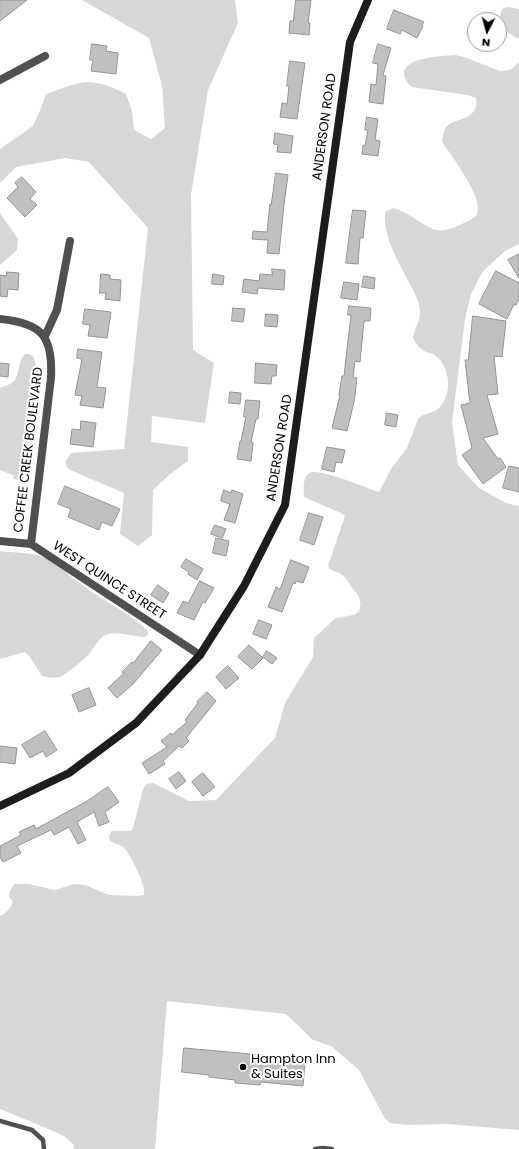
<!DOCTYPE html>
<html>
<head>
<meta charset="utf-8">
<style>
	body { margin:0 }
	#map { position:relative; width:519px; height:1149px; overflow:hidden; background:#fff; font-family:Poppins,sans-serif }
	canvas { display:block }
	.north { position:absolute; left:467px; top:12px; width:40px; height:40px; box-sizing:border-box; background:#fff; border:1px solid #999; border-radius:50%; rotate:186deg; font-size:11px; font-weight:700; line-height:16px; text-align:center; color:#000 }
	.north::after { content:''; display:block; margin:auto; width:14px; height:18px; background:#000; clip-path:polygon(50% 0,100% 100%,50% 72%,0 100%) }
</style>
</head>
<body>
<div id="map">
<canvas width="519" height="1149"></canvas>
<div class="north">N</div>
</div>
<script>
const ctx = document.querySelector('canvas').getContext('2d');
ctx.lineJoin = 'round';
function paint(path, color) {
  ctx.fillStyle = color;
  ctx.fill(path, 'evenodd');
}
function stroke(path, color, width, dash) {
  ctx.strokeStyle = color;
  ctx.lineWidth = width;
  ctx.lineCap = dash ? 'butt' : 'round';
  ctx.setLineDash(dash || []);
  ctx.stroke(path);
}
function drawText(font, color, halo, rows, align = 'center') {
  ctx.font = font + ' Poppins,sans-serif';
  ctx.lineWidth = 4;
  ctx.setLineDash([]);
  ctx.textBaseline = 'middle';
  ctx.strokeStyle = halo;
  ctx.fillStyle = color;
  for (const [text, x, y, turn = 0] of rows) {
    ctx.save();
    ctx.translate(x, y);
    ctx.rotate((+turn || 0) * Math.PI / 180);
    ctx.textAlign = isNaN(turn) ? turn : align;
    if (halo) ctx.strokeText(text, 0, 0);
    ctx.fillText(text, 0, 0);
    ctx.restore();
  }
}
paint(new Path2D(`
	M 82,0 L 235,0 L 238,23 L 208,90 L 191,195 L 193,350 L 214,363 L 205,423 L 152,416 L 151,442 L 188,447 L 188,461 L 169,475 L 153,490 L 152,535 L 138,546 L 120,534 L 124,493 L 68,469 L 65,462 L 71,453 L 124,449 L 148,228 L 89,162 L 65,158 L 16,167 L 0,183 L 0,149 L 33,126 L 41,108 L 46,94 C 56,91 66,86 76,84 C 93,79 111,86 126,94 L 132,111 L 134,130 L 151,139 L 165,128 L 162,86 L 149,38 Z
	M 509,7 L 519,9 L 519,39 C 506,32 494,25 503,8 Z
	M 455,55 L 464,57 L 500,71 L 510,70 L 519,62 L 519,244 L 505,251 L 483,271 L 471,294 L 465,319 L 452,422 L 458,465 L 479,488 L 506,503 L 519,506 L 519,1130 L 447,1124 L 407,1125 L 390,1123 L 384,1117 L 359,1070 L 331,1046 L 313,1040 L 286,1014 L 167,1001 L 155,1149 L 74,1149 L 73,1144 L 64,1136 L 46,1128 L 0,1109 L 0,916 C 7,913 10,908 13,902 L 9,897 L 10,891 L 14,884 L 29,884 L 55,890 L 74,884 L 85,885 L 109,895 L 137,896 L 144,895 C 147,887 129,851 122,846 C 118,844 113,843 110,841 L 109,836 L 112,831 L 131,831 L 133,828 L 143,789 L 147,784 L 153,783 L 189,801 L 216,800 L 275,738 L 285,703 L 313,657 L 314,638 L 336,618 L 354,615 L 359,612 C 363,599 358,596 351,586 C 348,582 346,577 341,574 C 336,571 331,572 328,566 L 345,516 L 341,513 L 304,497 C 304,490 302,478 309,473 C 318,467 367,488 379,492 L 391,469 L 407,448 L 418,419 C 424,412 433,414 439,408 C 452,395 451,369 437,357 C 434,353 429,353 426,352 C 420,349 416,344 413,338 C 414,330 419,322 420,315 C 421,305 416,296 412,288 C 400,264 383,239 385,212 L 393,208 C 408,212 419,223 433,229 C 444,233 453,228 462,224 C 467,221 475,219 477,214 C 485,200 451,155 442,142 C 443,138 443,132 445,129 C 450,120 460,121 467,117 C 474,114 478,105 476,98 L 467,95 L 412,87 C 408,84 405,80 404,75 C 402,57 442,56 455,55 Z
	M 0,213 L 18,239 L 17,250 L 0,265 Z
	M 25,354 L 29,354 L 33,356 L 38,370 L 24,474 L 22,479 L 19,480 L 14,479 L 13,475 L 0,470 L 0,388 C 4,386 9,385 12,383 C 21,376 17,360 25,354 Z
	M 0,551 C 14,553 32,552 45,558 C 59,564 70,577 82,585 C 103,601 128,612 147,630 L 148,634 L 145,637 C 135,637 115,630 105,635 C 98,640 94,647 89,654 C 86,658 64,676 60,677 C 54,679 47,677 42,676 L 30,657 L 25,652 L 0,659 Z`), '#d7d7d7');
const building = new Path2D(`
	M 0,0 L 27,0 L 0,21 Z
	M 296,0 L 311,0 L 308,23 L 310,23 L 309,35 L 289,33 L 290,21 L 293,21 Z
	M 394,10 L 424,22 L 422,25 L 423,26 L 417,38 L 402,30 L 400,34 L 387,29 Z
	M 92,44 L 107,46 L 106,51 L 118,53 L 116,74 L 91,71 L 93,60 L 90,60 Z
	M 378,44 L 391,48 L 383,75 L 386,76 L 383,104 L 369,102 L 371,84 L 376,85 L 378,64 L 373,63 Z
	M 290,61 L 305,63 L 297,119 L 280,117 L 282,103 L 287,104 L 289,86 L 287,86 Z
	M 367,117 L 378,119 L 375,140 L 380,141 L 378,156 L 362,154 L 363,145 L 365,146 L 368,130 L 365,130 Z
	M 275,133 L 293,136 L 291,153 L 277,152 L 278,145 L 274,144 Z
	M 276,173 L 288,175 L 284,205 L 279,254 L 267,253 L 268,240 L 252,239 L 253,231 L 267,232 L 270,204 L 271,204 Z
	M 22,177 L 36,192 L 30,199 L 37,205 L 25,217 L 7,198 L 18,187 L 15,183 Z
	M 353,210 L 366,211 L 363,238 L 360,238 L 358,264 L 346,263 Z
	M 519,254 L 519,278 L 508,260 Z
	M 272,269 L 285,270 L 284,290 L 258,288 L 257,294 L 242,292 L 244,279 L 259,281 L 260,274 L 272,275 Z
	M 496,271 L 519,283 L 519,299 L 516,305 L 514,304 L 507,319 L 479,304 Z
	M 7,272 L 19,273 L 18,290 L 8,289 L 7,297 L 0,296 L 0,275 L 6,276 Z
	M 101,274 L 110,275 L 110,279 L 121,280 L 120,301 L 105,299 L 106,293 L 100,293 Z
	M 213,274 L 224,276 L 223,285 L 212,284 Z
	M 364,276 L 375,278 L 374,289 L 362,287 Z
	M 344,282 L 359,284 L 357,300 L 341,298 Z
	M 349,306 L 371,308 L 370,321 L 364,321 L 360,362 L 355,361 L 353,377 L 357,378 L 354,402 L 347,431 L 332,428 L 340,395 L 339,395 L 342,376 L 344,376 L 351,315 L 348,315 Z
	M 233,308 L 245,309 L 243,322 L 232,321 Z
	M 85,309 L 111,312 L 107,338 L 88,336 L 90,325 L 83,324 Z
	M 266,314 L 278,315 L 277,327 L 265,326 Z
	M 473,316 L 506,321 L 502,357 L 494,356 L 498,394 L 487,395 L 498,434 L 483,438 L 498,459 L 500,458 L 506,467 L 483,484 L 462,455 L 472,448 L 461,405 L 470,403 L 465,360 L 468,360 Z
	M 78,349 L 102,352 L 97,387 L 106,388 L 103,408 L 80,405 L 82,396 L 75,395 L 82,359 L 77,358 Z
	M 0,363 L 9,364 L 8,377 L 0,376 Z
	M 256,363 L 277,365 L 276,376 L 272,376 L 271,384 L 255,383 Z
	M 230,392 L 241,393 L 240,404 L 229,403 Z
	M 246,400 L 260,401 L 258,419 L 256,419 L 251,442 L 253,443 L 251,461 L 237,459 L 240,441 L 241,441 L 246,417 L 244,417 Z
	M 387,413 L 398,415 L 396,427 L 385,425 Z
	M 81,421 L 96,423 L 93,447 L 70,444 L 72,429 L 80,430 Z
	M 327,447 L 345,450 L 342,463 L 336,462 L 334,472 L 322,469 Z
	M 509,466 L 519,468 L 519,492 L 503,488 Z
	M 65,486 L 120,509 L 112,526 L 102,522 L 99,530 L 68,517 L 71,509 L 58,504 Z
	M 224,490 L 231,493 L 232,490 L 243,494 L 235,523 L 224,520 L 230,504 L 221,501 Z
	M 309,513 L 323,517 L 314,545 L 300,540 Z
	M 215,525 L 226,529 L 222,538 L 211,534 Z
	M 216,538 L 229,541 L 226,556 L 213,553 Z
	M 186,559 L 203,569 L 197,580 L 188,574 L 189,572 L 181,567 Z
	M 291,560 L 309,567 L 303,583 L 296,581 L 295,584 L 293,583 L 282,612 L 268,607 L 276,587 L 280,589 Z
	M 200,581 L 214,588 L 205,603 L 203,602 L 194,620 L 177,613 L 183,601 L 188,603 Z
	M 158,585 L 169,593 L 163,603 L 151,595 Z
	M 259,620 L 272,625 L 266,639 L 253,634 Z
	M 151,641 L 162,650 L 133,684 L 117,698 L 108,688 L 124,673 L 122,672 L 132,662 L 133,663 Z
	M 249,645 L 263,658 L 252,669 L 238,657 Z
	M 267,651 L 277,658 L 272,664 L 263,657 Z
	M 228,666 L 239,678 L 226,689 L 216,677 Z
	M 89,688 L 96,705 L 79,712 L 72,695 Z
	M 207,692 L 216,701 L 186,738 L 189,741 L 182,748 L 179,746 L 163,761 L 165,764 L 149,774 L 142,763 L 167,747 L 161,741 L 171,733 L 172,735 L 187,722 L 185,720 L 198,703 L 197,702 Z
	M 45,731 L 57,750 L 46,757 L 43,751 L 30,758 L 22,745 Z
	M 0,746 L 17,748 L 15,764 L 0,762 Z
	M 179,772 L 186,781 L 176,789 L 169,779 Z
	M 203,773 L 215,787 L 203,796 L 192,782 Z
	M 108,787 L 119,802 L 105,812 L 109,822 L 99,826 L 94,812 L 77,822 L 86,840 L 78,844 L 69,827 L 54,835 L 51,830 L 17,846 L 21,853 L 3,862 L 0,857 L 0,846 L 21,835 L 19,832 L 34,825 L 36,829 L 87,801 Z
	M 184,1048 L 295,1058 L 294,1061 L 305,1062 L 303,1086 L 261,1082 L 260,1085 L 235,1083 L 235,1080 L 209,1077 L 209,1075 L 182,1072 Z`);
paint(building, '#c0c0c0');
stroke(building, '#949494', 1);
stroke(new Path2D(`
	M 0,1121 L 32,1130 L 43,1140 L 44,1149
	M 315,1149 L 323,1148 L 332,1149`), '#505050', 4.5);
stroke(new Path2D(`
	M 0,80 L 45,56
	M 0,319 C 42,323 53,336 51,378 L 31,544
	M 45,336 L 57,310 L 70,241
	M 0,541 L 31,544 L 200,655`), '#505050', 8);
stroke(new Path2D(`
	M 0,806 L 69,773 L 136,723 L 200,655 L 244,586 L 285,505 L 350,42 L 368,0`), '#1d1d1d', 8);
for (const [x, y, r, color] of [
	[243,1067,4,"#000"]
]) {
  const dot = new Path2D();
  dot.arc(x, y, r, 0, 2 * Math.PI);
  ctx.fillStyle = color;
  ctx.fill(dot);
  stroke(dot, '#fff', 1.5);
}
drawText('13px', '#000', '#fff', [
	["ANDERSON ROAD",325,127,-82],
	["ANDERSON ROAD",280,448,-81],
	["COFFEE CREEK BOULEVARD",29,450,-83],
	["WEST QUINCE STREET",109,581,33]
]);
drawText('13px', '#000', '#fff', [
	["Hampton Inn",251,1060],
	["& Suites",251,1075]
], 'left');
</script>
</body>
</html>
